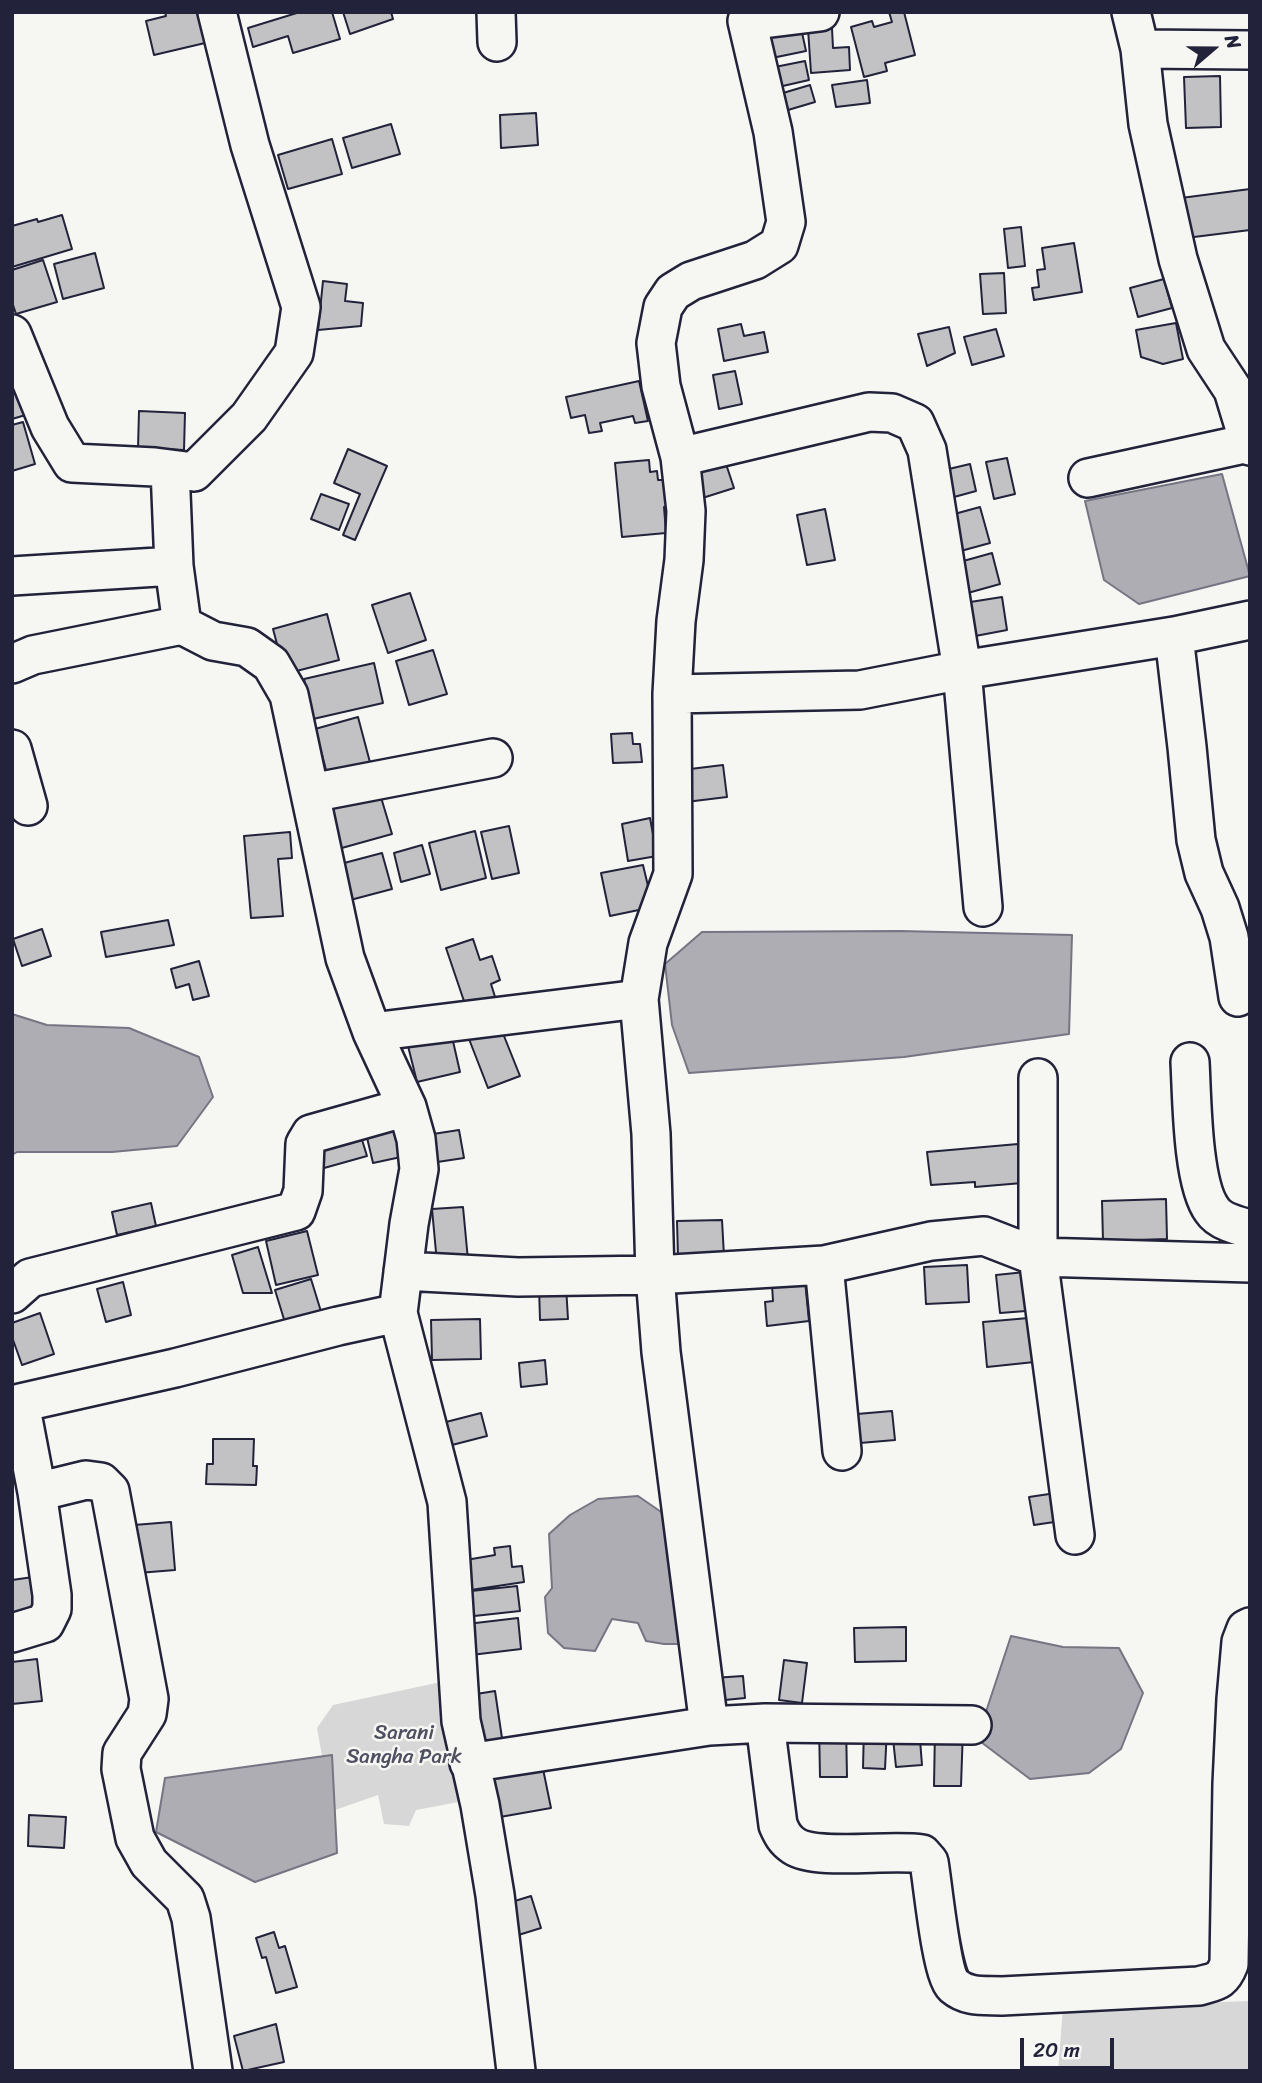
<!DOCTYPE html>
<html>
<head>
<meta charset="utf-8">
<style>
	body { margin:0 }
	#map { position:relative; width:1262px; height:2083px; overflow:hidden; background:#f6f6f2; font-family:Sriracha,sans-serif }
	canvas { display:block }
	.frame { position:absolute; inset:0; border:14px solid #22223b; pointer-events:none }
	.north { position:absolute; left:1178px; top:14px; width:70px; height:70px; -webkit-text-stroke:5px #f6f6f2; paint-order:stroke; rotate:70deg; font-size:19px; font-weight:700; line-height:28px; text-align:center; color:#22223b }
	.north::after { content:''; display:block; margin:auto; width:24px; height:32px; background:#22223b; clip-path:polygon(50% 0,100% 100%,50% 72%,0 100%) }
	.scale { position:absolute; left:1020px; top:2038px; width:94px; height:32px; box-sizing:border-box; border:4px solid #22223b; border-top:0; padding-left:9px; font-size:21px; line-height:24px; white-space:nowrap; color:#22223b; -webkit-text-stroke:5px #f6f6f2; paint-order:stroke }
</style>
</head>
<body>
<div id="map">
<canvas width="1262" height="2083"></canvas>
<div class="frame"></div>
<div class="north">N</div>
<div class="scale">20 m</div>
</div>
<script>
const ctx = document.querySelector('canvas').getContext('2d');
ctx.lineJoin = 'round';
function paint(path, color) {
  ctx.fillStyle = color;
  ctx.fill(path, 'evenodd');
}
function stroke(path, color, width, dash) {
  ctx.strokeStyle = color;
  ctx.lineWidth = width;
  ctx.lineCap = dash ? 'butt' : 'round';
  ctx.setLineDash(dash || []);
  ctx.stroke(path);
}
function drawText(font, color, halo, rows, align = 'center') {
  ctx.font = font + ' Sriracha,sans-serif';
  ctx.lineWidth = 5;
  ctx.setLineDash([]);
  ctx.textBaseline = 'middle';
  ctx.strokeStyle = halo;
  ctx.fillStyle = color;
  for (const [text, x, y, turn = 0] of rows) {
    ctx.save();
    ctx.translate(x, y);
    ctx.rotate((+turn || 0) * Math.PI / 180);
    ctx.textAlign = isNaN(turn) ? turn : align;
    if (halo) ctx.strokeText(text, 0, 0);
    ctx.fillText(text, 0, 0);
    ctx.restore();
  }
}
paint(new Path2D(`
	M 441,1682 L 469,1800 L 416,1810 L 409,1826 L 384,1824 L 378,1795 L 335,1810 L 329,1794 L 317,1728 L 333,1705 Z
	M 1250,2001 L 1250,2071 L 1058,2071 L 1063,2008 Z`), '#d7d7d7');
const water = new Path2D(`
	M 1222,474 L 1250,576 L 1139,604 L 1104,580 L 1085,501 Z
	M 900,931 L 1072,935 L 1069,1034 L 904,1057 L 689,1073 L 672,1025 L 665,964 L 702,932 Z
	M 12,1014 L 47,1025 L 129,1028 L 199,1057 L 213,1097 L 177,1146 L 112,1152 L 17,1152 L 12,1155 Z
	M 638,1496 L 667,1516 L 681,1644 L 664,1644 L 646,1641 L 638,1623 L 612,1619 L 595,1651 L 564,1648 L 548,1633 L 545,1597 L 552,1588 L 549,1534 L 570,1515 L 598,1499 Z
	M 1011,1636 L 1063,1647 L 1119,1648 L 1143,1693 L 1121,1749 L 1089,1773 L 1030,1779 L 977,1739 Z
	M 332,1755 L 337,1853 L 255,1882 L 156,1832 L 165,1778 Z`);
paint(water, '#adadb3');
stroke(water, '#757583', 2);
const building = new Path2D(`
	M 165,12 L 197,12 L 205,43 L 154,55 L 146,21 L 166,16 Z
	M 300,12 L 332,12 L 340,39 L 293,53 L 288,36 L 253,47 L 248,28 Z
	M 343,12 L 391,12 L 393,19 L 350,34 Z
	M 889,12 L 904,12 L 915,55 L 885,63 L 887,71 L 864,77 L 851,27 L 872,21 L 874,27 L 892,22 Z
	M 801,28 L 806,51 L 772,58 L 767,34 Z
	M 832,28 L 833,48 L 849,47 L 850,70 L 811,73 L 808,29 Z
	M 805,61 L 809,80 L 774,88 L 770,68 Z
	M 1220,76 L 1221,127 L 1186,128 L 1184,77 Z
	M 867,80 L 870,103 L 836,107 L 832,85 Z
	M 810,85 L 815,102 L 788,110 L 783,93 Z
	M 536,113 L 538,145 L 501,148 L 500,115 Z
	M 391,124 L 400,154 L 352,168 L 343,138 Z
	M 332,139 L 342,174 L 288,189 L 278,155 Z
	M 1250,189 L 1250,230 L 1186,238 L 1181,198 Z
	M 62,215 L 72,249 L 12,267 L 12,226 L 37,219 L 38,222 Z
	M 1021,227 L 1025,266 L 1008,268 L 1004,229 Z
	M 1074,243 L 1082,292 L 1034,300 L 1032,288 L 1039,287 L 1037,270 L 1045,269 L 1042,248 Z
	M 95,253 L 104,288 L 63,299 L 54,264 Z
	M 43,260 L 57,302 L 16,314 L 12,302 L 12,270 Z
	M 1004,273 L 1006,313 L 983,314 L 980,274 Z
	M 1164,279 L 1172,308 L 1138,317 L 1130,288 Z
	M 323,281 L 347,284 L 345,301 L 363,303 L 361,326 L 318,330 Z
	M 1176,323 L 1183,359 L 1163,364 L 1141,357 L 1136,330 Z
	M 741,324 L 744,336 L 764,332 L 768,352 L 724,361 L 718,329 Z
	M 949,327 L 955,353 L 927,366 L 918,334 Z
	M 996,329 L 1004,356 L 972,365 L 964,337 Z
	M 12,359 L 29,414 L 12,419 Z
	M 735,371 L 742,404 L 719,409 L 713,375 Z
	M 639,381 L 648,421 L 635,423 L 633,416 L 600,423 L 602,431 L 589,433 L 585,415 L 571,418 L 566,397 Z
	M 139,411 L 185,413 L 184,450 L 138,448 Z
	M 23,422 L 35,464 L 12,471 L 12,425 Z
	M 348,449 L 387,466 L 355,540 L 343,535 L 360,494 L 334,483 Z
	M 723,455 L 734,488 L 693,501 L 683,468 Z
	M 1007,458 L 1015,494 L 994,499 L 986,462 Z
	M 649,460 L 650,472 L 657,471 L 658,480 L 668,480 L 671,507 L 664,507 L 666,533 L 622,537 L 615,463 Z
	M 970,464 L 976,491 L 943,500 L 936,472 Z
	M 321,494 L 349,504 L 339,530 L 311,519 Z
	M 980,507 L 990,543 L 957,552 L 947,516 Z
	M 825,509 L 835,560 L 807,565 L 797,515 Z
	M 992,553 L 1000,584 L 957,596 L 949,565 Z
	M 410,593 L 426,640 L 388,653 L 372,605 Z
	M 1002,597 L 1007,630 L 970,637 L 964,603 Z
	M 327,614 L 339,660 L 285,674 L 273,629 Z
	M 433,650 L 447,694 L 409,705 L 396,661 Z
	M 374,663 L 383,703 L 313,719 L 304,679 Z
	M 358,717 L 372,770 L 329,781 L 315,729 Z
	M 632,733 L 633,744 L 640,744 L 642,762 L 613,763 L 611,734 Z
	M 723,765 L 727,797 L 686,802 L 682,770 Z
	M 380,794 L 392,834 L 331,851 L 320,809 Z
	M 650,818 L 657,856 L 628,861 L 622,824 Z
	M 509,826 L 519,873 L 492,879 L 481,832 Z
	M 475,831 L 486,878 L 441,890 L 429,843 Z
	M 290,832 L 292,858 L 278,859 L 283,916 L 251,918 L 244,836 Z
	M 422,845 L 430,874 L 401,882 L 394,853 Z
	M 382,853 L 392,889 L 339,903 L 329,867 Z
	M 643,865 L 653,907 L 610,916 L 601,873 Z
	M 168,920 L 174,945 L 106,957 L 101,932 Z
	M 42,929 L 51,956 L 22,966 L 13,939 Z
	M 473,939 L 480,960 L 492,956 L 500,980 L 491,984 L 496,1000 L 467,1010 L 446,948 Z
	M 199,961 L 209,996 L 193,1000 L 189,984 L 176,988 L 171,969 Z
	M 500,1026 L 520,1076 L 488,1088 L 469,1039 Z
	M 450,1028 L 460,1072 L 417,1082 L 406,1038 Z
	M 392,1122 L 401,1157 L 373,1163 L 365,1129 Z
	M 359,1130 L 367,1156 L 317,1170 L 309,1143 Z
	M 459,1130 L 464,1158 L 424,1164 L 420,1136 Z
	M 1018,1144 L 1022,1183 L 975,1187 L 975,1182 L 931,1185 L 927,1152 Z
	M 1166,1199 L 1167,1239 L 1103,1241 L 1102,1201 Z
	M 151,1203 L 156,1226 L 117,1235 L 112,1212 Z
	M 463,1207 L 468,1260 L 437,1263 L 432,1209 Z
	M 722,1220 L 724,1256 L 678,1257 L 677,1221 Z
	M 307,1231 L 318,1275 L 276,1285 L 266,1241 Z
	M 258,1247 L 272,1293 L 243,1293 L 232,1255 Z
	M 967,1265 L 969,1302 L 926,1304 L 924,1267 Z
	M 1035,1271 L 1039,1310 L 1000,1313 L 996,1275 Z
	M 311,1279 L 323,1318 L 287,1329 L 275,1290 Z
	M 805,1281 L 809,1321 L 767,1326 L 765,1302 L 773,1301 L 772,1285 Z
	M 123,1282 L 131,1315 L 106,1322 L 97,1289 Z
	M 566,1286 L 568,1319 L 540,1320 L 539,1287 Z
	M 40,1313 L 54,1354 L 22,1365 L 12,1337 L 12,1323 Z
	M 1040,1317 L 1044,1361 L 987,1367 L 983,1322 Z
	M 480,1319 L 481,1359 L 432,1360 L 431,1320 Z
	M 545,1360 L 547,1384 L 521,1387 L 519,1363 Z
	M 892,1411 L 895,1440 L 860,1443 L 857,1414 Z
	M 481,1413 L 487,1436 L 452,1445 L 446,1422 Z
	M 213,1439 L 254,1439 L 253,1466 L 257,1466 L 256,1485 L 206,1484 L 207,1464 L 213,1464 Z
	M 1056,1493 L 1061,1521 L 1034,1525 L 1029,1497 Z
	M 171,1522 L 175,1570 L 138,1573 L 134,1525 Z
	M 510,1546 L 512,1567 L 522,1566 L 524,1582 L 464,1591 L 460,1561 L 495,1555 L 494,1548 Z
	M 33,1577 L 38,1613 L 13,1617 L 12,1580 Z
	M 517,1586 L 520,1611 L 465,1617 L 462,1592 Z
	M 518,1618 L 521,1649 L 471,1655 L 467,1624 Z
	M 906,1627 L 906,1661 L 855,1662 L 854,1628 Z
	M 37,1659 L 42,1701 L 12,1704 L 12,1662 Z
	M 784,1660 L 807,1663 L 802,1703 L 779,1700 Z
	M 743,1676 L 745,1698 L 715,1701 L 713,1678 Z
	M 495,1691 L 503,1745 L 478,1749 L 470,1695 Z
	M 846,1724 L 847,1777 L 820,1777 L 819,1725 Z
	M 864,1726 L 887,1727 L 885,1769 L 863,1768 Z
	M 919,1727 L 922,1765 L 896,1767 L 892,1729 Z
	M 935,1729 L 963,1729 L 961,1786 L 934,1786 Z
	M 541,1759 L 551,1808 L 500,1817 L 482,1771 Z
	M 29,1815 L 66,1817 L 64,1848 L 28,1846 Z
	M 531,1896 L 541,1928 L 512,1937 L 502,1905 Z
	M 274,1932 L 279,1948 L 285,1946 L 297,1987 L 276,1993 L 266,1957 L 262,1958 L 256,1938 Z
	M 276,2024 L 284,2062 L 243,2071 L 234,2036 Z`);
paint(building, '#c2c2c4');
stroke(building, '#22223b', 2);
const street = new Path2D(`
	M 496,12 L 497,42
	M 1131,12 L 1140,49 L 1148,124 L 1178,259 L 1206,349 L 1233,390 L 1250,446
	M 1140,49 L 1250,50
	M 12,334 L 50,427 L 72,463 L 155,467 L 194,472 L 249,417 L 294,353 L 301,307 L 250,145 L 217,12
	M 680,457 L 869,412 L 892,413 L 915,423 L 927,450 L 962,670 L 983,907
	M 170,469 L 174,566 L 182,625 L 213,641 L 247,647 L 271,664 L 289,695 L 345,958 L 372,1032 L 407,1107 L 416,1139 L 419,1169 L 409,1224 L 398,1313
	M 1088,478 L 1249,443
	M 12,576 L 174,566
	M 1174,636 L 1187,747 L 1196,840 L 1204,873 L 1220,908 L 1229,937 L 1238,997
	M 12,664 L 33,655 L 182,625
	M 672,694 L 676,621 L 684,560 L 686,511 L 680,457 L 661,386 L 656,343 L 663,307 L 673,292 L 691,281 L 755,260 L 779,245 L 786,222 L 773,132 L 747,21 L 820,12
	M 12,749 L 28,806
	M 311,793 L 493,758
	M 372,1032 L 639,999
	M 1190,1062 C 1192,1098 1192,1183 1212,1210 C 1219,1221 1238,1226 1250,1229
	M 1038,1078 L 1038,1257 L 1250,1263
	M 824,1265 L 842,1451
	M 403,1271 L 518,1277 L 655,1275 L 824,1265 L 931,1241 L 984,1236 L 1038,1257 L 1075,1535
	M 12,1294 L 30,1278 L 296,1211 L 303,1191 L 305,1144 L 311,1134 L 407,1107
	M 37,1492 L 86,1480 L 101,1482 L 110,1491 L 149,1699 L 147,1714 L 122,1753 L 121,1769 L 135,1838 L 149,1863 L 185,1899 L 191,1918 L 213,2071
	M 12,1633 L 45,1623 L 52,1609 L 52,1595 L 37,1492 L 20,1403 L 175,1368 L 338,1326 L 398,1313 L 447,1502 L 461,1721 L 480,1805 L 495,1895 L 516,2071
	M 765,1723 L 778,1825 C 782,1834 785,1840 794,1846 C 817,1861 890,1849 922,1854 L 929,1862 C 933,1885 941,1974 954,1986 C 968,1998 985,1995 1002,1996 L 1199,1986 C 1216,1981 1222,1982 1229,1964 L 1232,1784 L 1236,1699 L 1241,1642 L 1246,1629 L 1250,1627
	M 709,1726 L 765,1723 L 972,1725
	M 469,1763 L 709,1726 L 661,1352 L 655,1275 L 651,1134 L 639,999 L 648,943 L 673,874 L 672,694 L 860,690 L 962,670 L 1174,636 L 1250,620`);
stroke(street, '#22223b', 42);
stroke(street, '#f6f6f2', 37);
drawText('21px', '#4f4f62', '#f6f6f2', [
	["Sarani",404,1734],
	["Sangha Park",404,1758]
]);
</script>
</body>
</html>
